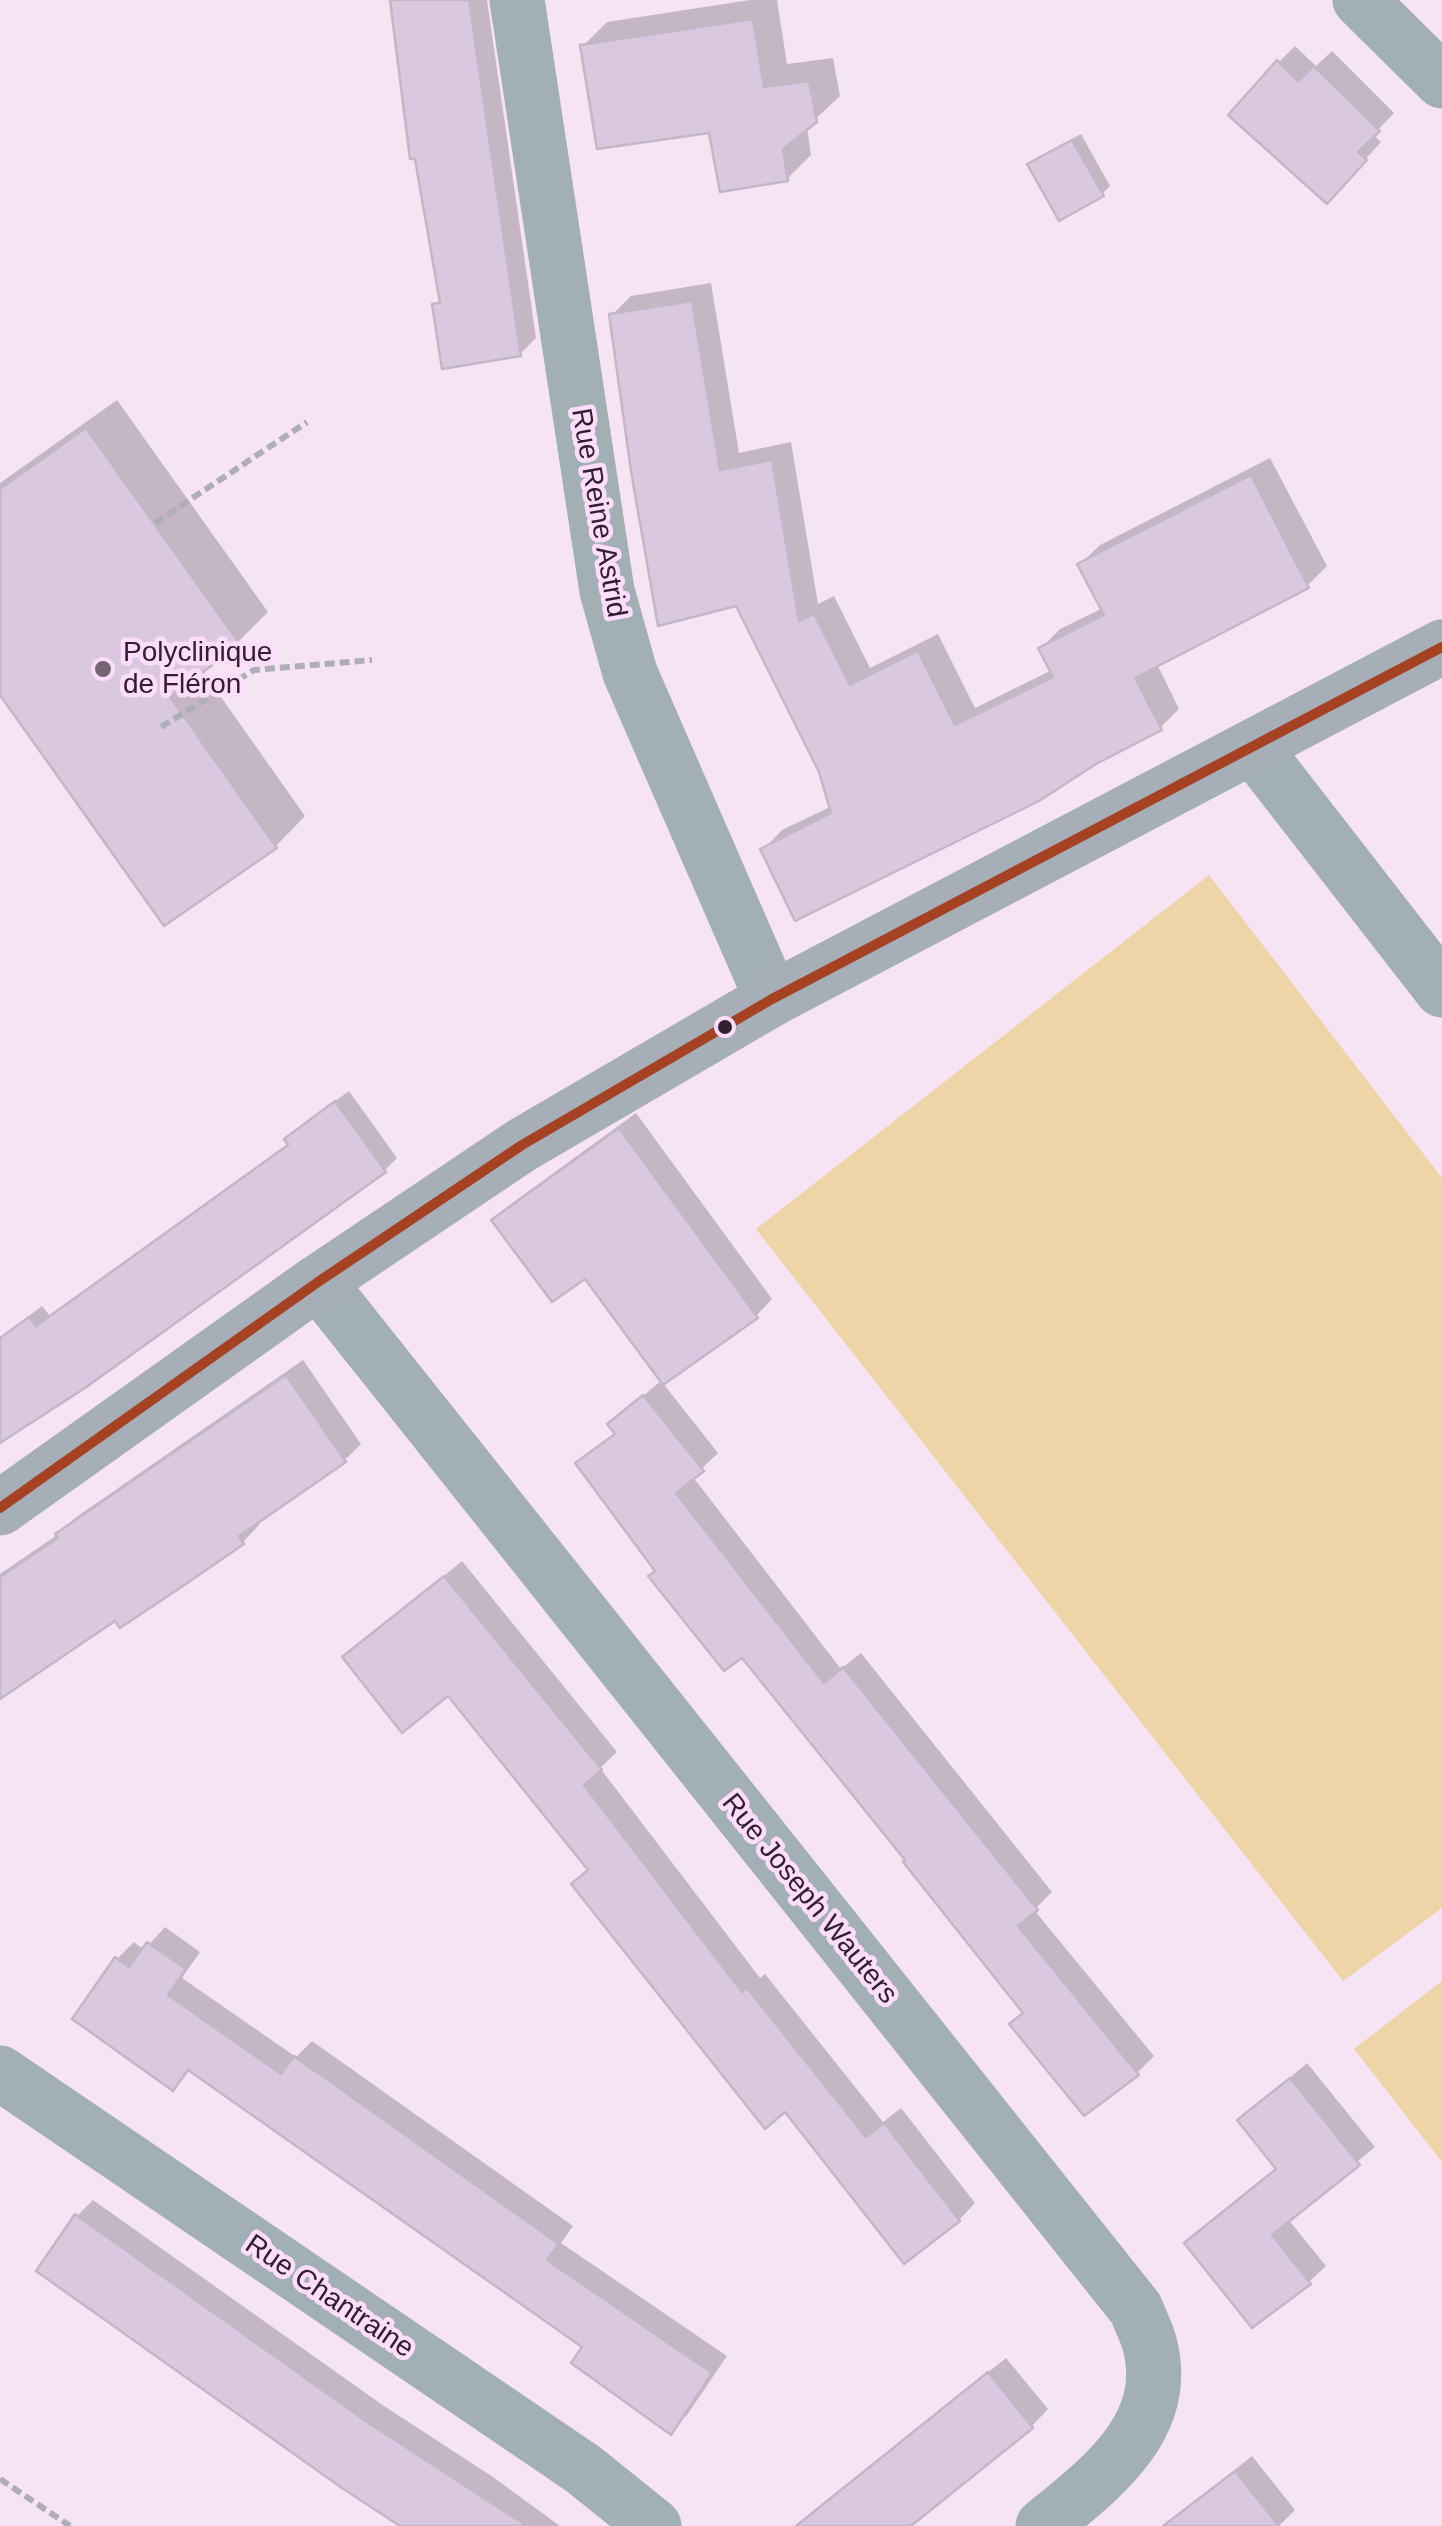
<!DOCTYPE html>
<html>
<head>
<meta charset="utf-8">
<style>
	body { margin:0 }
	canvas { display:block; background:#f6e4f5 }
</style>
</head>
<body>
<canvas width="1442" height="2526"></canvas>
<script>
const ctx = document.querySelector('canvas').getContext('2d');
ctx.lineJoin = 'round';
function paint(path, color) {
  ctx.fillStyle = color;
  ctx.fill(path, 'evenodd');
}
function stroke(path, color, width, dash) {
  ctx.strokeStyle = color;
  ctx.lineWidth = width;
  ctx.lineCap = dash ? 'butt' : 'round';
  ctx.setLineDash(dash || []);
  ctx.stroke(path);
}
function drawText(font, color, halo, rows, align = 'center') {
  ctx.font = font + ' Arial,sans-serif';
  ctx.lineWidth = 9;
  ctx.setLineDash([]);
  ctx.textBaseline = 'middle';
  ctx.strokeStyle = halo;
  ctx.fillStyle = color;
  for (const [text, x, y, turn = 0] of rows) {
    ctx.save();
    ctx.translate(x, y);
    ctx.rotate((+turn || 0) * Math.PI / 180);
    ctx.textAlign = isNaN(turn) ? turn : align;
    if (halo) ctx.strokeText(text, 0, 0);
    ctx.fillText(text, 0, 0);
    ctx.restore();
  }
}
paint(new Path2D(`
	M 1209,875 L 1442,1178 L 1442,1908 L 1343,1981 L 756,1229 Z
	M 1442,1981 L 1442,2162 L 1354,2049 Z`), '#efd4a8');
paint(new Path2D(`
	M 392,0 L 487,0 L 536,338 L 520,354 L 435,305 L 441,298 Z
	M 750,0 L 777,0 L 787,64 L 833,58 L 840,96 L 807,127 L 811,155 L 787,179 L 583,46 L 607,22 Z
	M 1295,46 L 1316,66 L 1332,51 L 1394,113 L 1373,135 L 1381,142 L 1343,184 L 1279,62 Z
	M 1081,134 L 1110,186 L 1102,194 L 1031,165 L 1038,157 Z
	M 711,283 L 739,453 L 791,442 L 818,604 L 834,596 L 870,668 L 938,634 L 975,708 L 1052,670 L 1041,648 L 1060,629 L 1103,608 L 1080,564 L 1100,545 L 1270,458 L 1327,566 L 1307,586 L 1157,664 L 1179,709 L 1160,728 L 763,850 L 782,830 L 832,806 L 821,771 L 612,315 L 631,296 Z
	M 117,400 L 268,612 L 238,642 L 202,670 L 305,816 L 276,846 L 0,690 L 0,483 Z
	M 349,1091 L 397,1158 L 385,1170 L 0,1443 L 0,1338 L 42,1306 L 50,1316 L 289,1143 L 287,1139 L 299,1127 Z
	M 636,1113 L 772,1299 L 756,1316 L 662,1382 L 718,1453 L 693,1477 L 841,1669 L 861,1653 L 1052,1892 L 1034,1910 L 1154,2056 L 1137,2073 L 1025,2012 L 909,1860 L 742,1654 L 657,1570 L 578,1464 L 616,1432 L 610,1424 L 662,1380 L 585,1275 L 495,1220 L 511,1204 Z
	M 303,1360 L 361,1444 L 345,1460 L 256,1521 L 259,1525 L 243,1542 L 121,1625 L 116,1617 L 0,1696 L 0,1574 L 57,1535 L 75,1518 Z
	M 462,1561 L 617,1752 L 600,1768 L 760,1978 L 765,1974 L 883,2122 L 901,2108 L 975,2203 L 959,2220 L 786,2108 L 574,1884 L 590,1868 L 448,1693 L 345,1658 Z
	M 165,1927 L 200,1952 L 182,1978 L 296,2057 L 312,2041 L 573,2226 L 561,2243 L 727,2356 L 687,2415 L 670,2431 L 586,2346 L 191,2069 L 173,2087 L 117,1959 L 134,1942 L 144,1950 Z
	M 1307,2063 L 1375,2147 L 1288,2219 L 1326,2266 L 1309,2282 L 1188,2243 L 1278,2167 L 1241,2120 Z
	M 93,2200 L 384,2406 L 493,2477 L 560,2526 L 404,2526 L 77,2216 Z
	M 1006,2358 L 1048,2409 L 1032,2426 L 906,2526 L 810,2526 L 806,2521 L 822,2505 Z
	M 1252,2456 L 1295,2510 L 1279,2526 L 1165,2526 Z`), '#0003');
const building = new Path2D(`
	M 390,0 L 469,0 L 521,356 L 442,369 L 432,304 L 440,303 L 415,159 L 410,159 Z
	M 753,19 L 764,87 L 809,81 L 817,122 L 783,149 L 788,181 L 720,192 L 709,133 L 597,149 L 580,45 Z
	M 1277,60 L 1298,81 L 1314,66 L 1380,131 L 1358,152 L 1367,160 L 1327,204 L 1228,115 Z
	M 1072,140 L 1104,196 L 1059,221 L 1027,164 Z
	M 692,301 L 720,470 L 772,460 L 799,621 L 814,614 L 850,685 L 918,651 L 955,725 L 1053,677 L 1038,648 L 1104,615 L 1077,564 L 1251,475 L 1309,588 L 1135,678 L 1162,730 L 1096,764 L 1039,801 L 795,921 L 760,849 L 831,813 L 819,772 L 736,606 L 658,626 L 631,471 L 609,314 Z
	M 86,428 L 240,644 L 170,697 L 277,848 L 164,926 L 0,695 L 0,489 Z
	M 335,1101 L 386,1172 L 85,1388 L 0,1443 L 0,1338 L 29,1317 L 36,1326 L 288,1145 L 284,1139 Z
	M 619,1128 L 758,1318 L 663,1385 L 585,1279 L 552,1302 L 491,1220 Z
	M 286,1375 L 346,1462 L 239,1536 L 244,1544 L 177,1590 L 120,1628 L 115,1621 L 0,1699 L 0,1577 L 58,1538 L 55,1534 Z
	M 643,1395 L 704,1471 L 676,1493 L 824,1683 L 843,1667 L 1038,1910 L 1018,1926 L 1139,2075 L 1084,2116 L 1009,2024 L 1023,2013 L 903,1862 L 905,1860 L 742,1658 L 724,1671 L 648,1576 L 655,1571 L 575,1463 L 615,1434 L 607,1424 Z
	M 444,1576 L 602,1770 L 584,1785 L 742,1992 L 747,1988 L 866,2137 L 884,2123 L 960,2221 L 904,2264 L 785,2112 L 765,2129 L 571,1884 L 588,1870 L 448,1696 L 402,1733 L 342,1657 Z
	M 147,1942 L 186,1969 L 168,1995 L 281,2074 L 294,2056 L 559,2244 L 547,2260 L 712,2373 L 671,2435 L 571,2363 L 582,2347 L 188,2070 L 173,2091 L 72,2019 L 115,1957 L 129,1967 Z
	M 1290,2078 L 1360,2165 L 1272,2235 L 1311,2284 L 1252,2328 L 1184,2243 L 1276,2169 L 1237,2120 Z
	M 75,2214 L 367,2422 L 527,2526 L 400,2526 L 342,2488 L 36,2271 Z
	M 988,2372 L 1033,2428 L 911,2526 L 796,2526 Z
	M 1235,2471 L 1279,2526 L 1163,2526 Z`);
paint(building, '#d9c8e0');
stroke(building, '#c3b7c7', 2.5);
stroke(new Path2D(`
	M 155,523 L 307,422
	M 161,727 L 254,670 L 372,660
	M 0,2479 L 70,2526`), '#afaeb7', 6, [10, 5]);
stroke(new Path2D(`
	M 517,0 L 607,591 L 630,673 L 772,999
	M 1360,0 L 1442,81
	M 1253,747 L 1442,990
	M 318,1282 L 1136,2309 C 1140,2320 1147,2333 1150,2345 C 1171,2428 1099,2480 1043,2526
	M 0,2073 L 583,2469 L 654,2526`), '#a2afb4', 55);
stroke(new Path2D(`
	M 0,1508 L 318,1282 L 522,1145 L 772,999 L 1442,647`), '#a6aeb8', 55);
stroke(new Path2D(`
	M 0,1508 L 318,1282 L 522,1145 L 772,999 L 1442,647`), '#a64224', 10);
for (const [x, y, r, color] of [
	[103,669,10,"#766575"],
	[725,1027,9,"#312130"]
]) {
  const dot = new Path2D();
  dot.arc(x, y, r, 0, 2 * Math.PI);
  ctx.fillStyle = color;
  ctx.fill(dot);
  stroke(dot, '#fedcfb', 4);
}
drawText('28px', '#312130', '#fedcfb', [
	["Rue Reine Astrid",598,513,80],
	["Rue Joseph Wauters",809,1899,51],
	["Rue Chantraine",329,2297,34]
]);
drawText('28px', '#312130', '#fedcfb', [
	["Polyclinique",123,653],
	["de Fléron",123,685]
], 'left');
</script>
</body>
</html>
